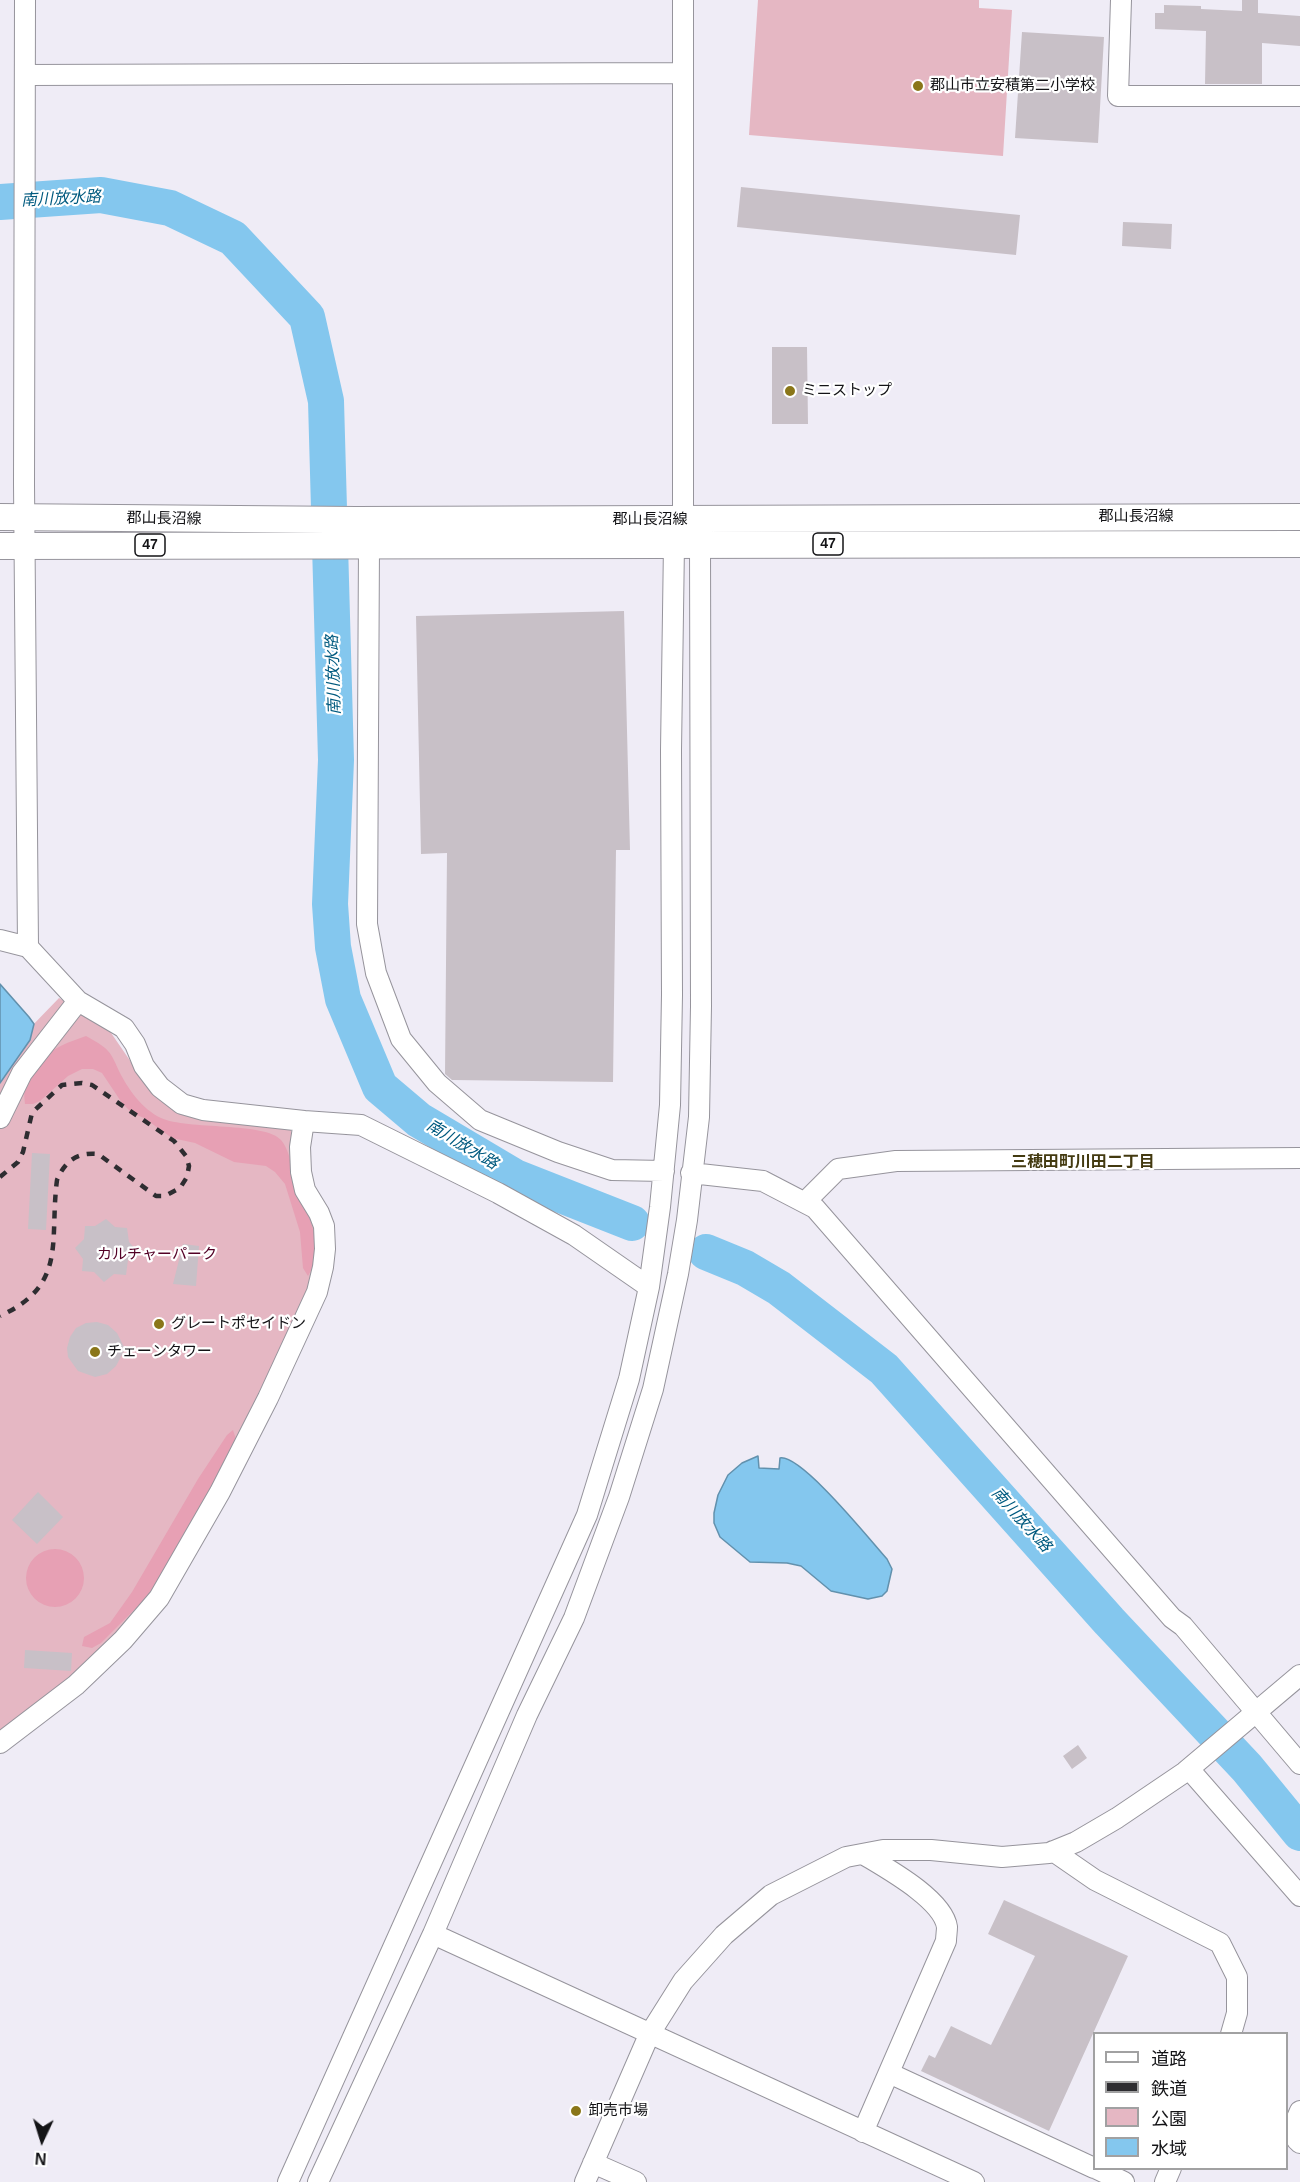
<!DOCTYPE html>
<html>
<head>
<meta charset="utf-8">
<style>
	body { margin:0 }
	#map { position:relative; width:1300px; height:2182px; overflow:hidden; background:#efecf6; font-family:Helvetica,"Noto Sans JP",sans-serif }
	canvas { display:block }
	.legend { position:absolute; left:1093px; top:2032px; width:195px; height:138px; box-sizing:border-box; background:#fff; border:2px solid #a1a1a2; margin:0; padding:8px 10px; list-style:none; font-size:18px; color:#131316 }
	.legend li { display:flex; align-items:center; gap:12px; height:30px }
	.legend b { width:30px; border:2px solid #a1a1a2 }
	.north { position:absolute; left:12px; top:2110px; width:60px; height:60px; -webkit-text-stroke:4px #fff; paint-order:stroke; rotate:184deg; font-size:16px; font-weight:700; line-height:24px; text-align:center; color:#131316 }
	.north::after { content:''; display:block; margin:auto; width:21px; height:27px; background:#131316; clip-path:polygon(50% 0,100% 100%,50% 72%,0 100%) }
</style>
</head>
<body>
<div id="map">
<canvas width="1300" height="2182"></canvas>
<ul class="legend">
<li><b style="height:8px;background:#fff"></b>道路</li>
<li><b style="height:8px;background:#2e2d31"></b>鉄道</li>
<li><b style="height:16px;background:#e5b7c3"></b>公園</li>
<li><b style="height:16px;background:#84c7ee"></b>水域</li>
</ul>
<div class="north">N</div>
</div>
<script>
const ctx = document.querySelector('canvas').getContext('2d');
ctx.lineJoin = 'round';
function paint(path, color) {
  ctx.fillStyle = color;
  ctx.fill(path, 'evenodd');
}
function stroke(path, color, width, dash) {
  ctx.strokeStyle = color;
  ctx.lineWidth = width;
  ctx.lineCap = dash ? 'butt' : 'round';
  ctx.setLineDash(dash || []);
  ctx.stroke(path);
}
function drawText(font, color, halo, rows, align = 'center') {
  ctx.font = font + ' Helvetica,"Noto Sans JP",sans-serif';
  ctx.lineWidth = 4.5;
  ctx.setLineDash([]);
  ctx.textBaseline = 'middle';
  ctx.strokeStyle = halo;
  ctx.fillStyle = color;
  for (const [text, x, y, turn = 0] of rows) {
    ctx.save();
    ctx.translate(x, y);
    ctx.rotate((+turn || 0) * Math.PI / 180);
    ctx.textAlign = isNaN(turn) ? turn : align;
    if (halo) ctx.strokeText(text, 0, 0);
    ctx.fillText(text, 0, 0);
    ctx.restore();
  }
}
paint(new Path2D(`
	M 758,0 L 979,0 L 979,8 L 1012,10 L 1003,156 L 749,135 Z
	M 59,998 L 107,1027 L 144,1081 L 291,1129 L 296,1180 L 319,1230 L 311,1296 L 153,1597 L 112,1643 L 0,1736 L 0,1059 Z`), '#e5b7c3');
paint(new Path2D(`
	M 86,1036 C 93,1040 103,1045 108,1051 C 113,1056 116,1065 119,1071 C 128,1089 142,1109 161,1118 C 187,1130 266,1122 281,1140 C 295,1157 290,1184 302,1204 C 315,1225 322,1254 308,1276 L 303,1268 L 300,1232 L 285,1184 L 275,1172 L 266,1166 L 234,1162 L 195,1143 L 172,1138 L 144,1118 L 132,1113 L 122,1103 L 102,1073 L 93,1069 L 82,1069 L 68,1076 L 40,1101 L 33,1104 L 25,1104 C 19,1063 53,1047 86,1036 Z
	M 233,1430 L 236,1439 L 220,1477 L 151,1593 L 101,1643 L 92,1648 L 82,1646 L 84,1637 L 110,1623 L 132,1592 L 198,1479 L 227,1435 Z
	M26 1578a29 29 0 1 1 58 0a29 29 0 1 1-58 0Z`), '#e7a0b4');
const water = new Path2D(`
	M 0,984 L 29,1017 L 34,1024 L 30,1040 L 0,1083 Z
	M 758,1456 L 759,1468 L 779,1469 L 780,1458 C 801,1454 870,1540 887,1559 L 892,1569 L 887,1591 L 882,1596 L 868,1599 L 831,1591 L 801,1566 L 787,1563 L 750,1562 L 720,1537 L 714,1523 L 714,1513 L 718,1495 L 728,1475 L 742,1463 Z`);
paint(water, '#84c7ee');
stroke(water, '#6291ad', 1.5);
stroke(new Path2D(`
	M 0,202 L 101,195 L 170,208 L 233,238 L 307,317 L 326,401 L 336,760 L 330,904 L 333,947 L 343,999 L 380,1087 L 419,1120 L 515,1177 L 632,1223
	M 706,1252 L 745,1268 L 779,1288 L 884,1369 L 1109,1621 L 1247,1768 L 1300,1833`), '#84c7ee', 36);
paint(new Path2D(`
	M 1242,0 L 1258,0 L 1258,13 L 1300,16 L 1300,46 L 1262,43 L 1262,84 L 1205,84 L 1206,31 L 1155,29 L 1155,13 L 1164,13 L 1164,5 L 1201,6 L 1201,9 L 1242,11 Z
	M 1022,32 L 1104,37 L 1098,143 L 1015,138 Z
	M 741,187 L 1020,215 L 1016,255 L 737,227 Z
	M 1123,222 L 1172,224 L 1171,249 L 1122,246 Z
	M 772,347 L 807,347 L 808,424 L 772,424 Z
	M 624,611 L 630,850 L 616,850 L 613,1082 L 452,1080 L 445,1074 L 447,853 L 421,854 L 416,616 Z
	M 32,1153 L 50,1154 L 46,1230 L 28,1229 Z
	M 106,1219 L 115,1227 L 127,1228 L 129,1242 L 138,1252 L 128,1260 L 126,1275 L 114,1274 L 104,1282 L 94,1272 L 82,1271 L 83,1259 L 75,1248 L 84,1239 L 85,1226 L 95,1226 Z
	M 183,1244 L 199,1246 L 196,1286 L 173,1284 Z
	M 97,1322 L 108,1325 L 117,1333 L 125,1349 L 116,1366 L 107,1374 L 95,1377 L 78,1371 L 68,1357 L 67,1348 L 70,1337 L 76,1328 L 86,1323 Z
	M 38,1492 L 63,1517 L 37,1544 L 12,1520 Z
	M 25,1650 L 72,1653 L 71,1671 L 24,1668 Z
	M 1078,1745 L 1087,1758 L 1072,1769 L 1063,1756 Z
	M 1004,1900 L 1128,1956 L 1049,2131 L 921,2071 L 929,2055 L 935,2058 L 951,2026 L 991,2045 L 1035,1956 L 988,1934 Z`), '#c8c0c7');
const minor = new Path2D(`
	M 25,0 L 24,484 L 28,947
	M 1121,0 L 1118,96 L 1300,96
	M 25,75 L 683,73
	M 369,546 L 367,924 L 376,973 L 401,1039 L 437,1083 L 480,1120 L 558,1152 L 612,1170 L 664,1171
	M 0,940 L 28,947 L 78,1001 L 124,1028 L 135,1044 L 144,1066 L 160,1087 L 182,1104 L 203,1110 L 304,1121
	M 0,1118 L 22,1073 L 78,1001
	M 691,1173 L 763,1181 L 815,1208 L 1172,1618 L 1183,1626 L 1300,1764
	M 805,1202 L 838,1169 L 896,1161 L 1300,1158
	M 0,1743 L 76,1685 L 123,1640 L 159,1598 L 220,1492 L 268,1398 L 317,1292 L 323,1267 L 325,1249 L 324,1226 L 319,1213 L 305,1190 L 301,1172 L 300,1147 L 304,1121 L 361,1125 L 498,1193 L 574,1235 L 649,1287
	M 1189,1769 L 1300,1896
	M 1053,1851 L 1095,1880 L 1220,1943 L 1237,1977 L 1237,2013 L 1231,2034
	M 433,1934 L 974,2182
	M 889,2073 L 1094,2168
	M 1300,2111 C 1295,2122 1289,2134 1300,2143
	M 863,2132 L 946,1941 C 946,1937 947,1931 947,1927 C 943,1899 886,1868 863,1854
	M 593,2163 L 636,2182
	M 1095,2168 L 1124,2182
	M 288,2182 L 587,1515 L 629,1379 L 649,1287 L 660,1207 L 670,1105 L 672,995 L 671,750 L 674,544 L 683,520 L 683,0
	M 318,2182 L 433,1934 L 527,1715 L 574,1618 L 619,1497 L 653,1389 L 678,1274 L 687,1220 L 699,1117 L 701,1006 L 700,544 L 693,534
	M 585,2182 L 649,2035 L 683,1981 L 724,1935 L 771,1895 L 846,1857 L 883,1850 L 931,1850 L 1002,1857 L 1049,1853 L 1076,1842 L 1117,1818 L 1185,1772 L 1300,1675
	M 1165,2182 L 1171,2168`);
const major = new Path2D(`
	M 0,517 L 356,520 L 1300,517
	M 0,546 L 1300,544`);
stroke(minor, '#96949c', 22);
stroke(major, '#96949c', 28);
stroke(minor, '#fff', 20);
stroke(major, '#fff', 26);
stroke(new Path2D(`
	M 0,1177 L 18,1162 L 23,1152 L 32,1113 L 37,1108 L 62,1085 L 82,1083 L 92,1085 L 174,1141 L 186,1156 L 189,1166 L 187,1177 L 180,1188 L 165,1196 L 156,1196 L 98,1154 C 77,1152 65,1161 57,1180 C 49,1241 68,1285 0,1316`), '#2e2d31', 4.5, [8, 8]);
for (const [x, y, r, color] of [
	[918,86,6,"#8a7619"],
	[790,391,6,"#8a7619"],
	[159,1324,6,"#8a7619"],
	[95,1352,6,"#8a7619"],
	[576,2111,6,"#8a7619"]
]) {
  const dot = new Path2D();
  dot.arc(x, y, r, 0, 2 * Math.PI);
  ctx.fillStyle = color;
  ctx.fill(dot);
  stroke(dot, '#fff', 2);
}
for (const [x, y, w] of [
	[828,544,30],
	[150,545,30]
]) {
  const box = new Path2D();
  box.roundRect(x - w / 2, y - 11, w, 22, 4.5);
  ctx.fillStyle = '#fff';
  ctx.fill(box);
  stroke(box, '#131316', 1.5);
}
drawText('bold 14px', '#131316', null, [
	["47",828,544],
	["47",150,545]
]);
drawText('15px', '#131316', '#fff', [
	["郡山市立安積第二小学校",930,86],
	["ミニストップ",802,391],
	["グレートポセイドン",171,1324],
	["チェーンタワー",107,1352],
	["卸売市場",588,2111]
], 'left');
drawText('15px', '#131316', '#fff', [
	["郡山長沼線",1136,517],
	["郡山長沼線",164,519,1],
	["郡山長沼線",650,520]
]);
drawText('15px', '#530026', '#fff', [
	["カルチャーパーク",157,1255]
]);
drawText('italic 16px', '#005a7f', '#fff', [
	["南川放水路",61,199,-3],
	["南川放水路",334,675,-92],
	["南川放水路",462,1145,31],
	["南川放水路",1021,1520,48]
]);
drawText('bold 16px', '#433a10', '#fff', [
	["三穂田町川田二丁目",1083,1163]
]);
</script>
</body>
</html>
